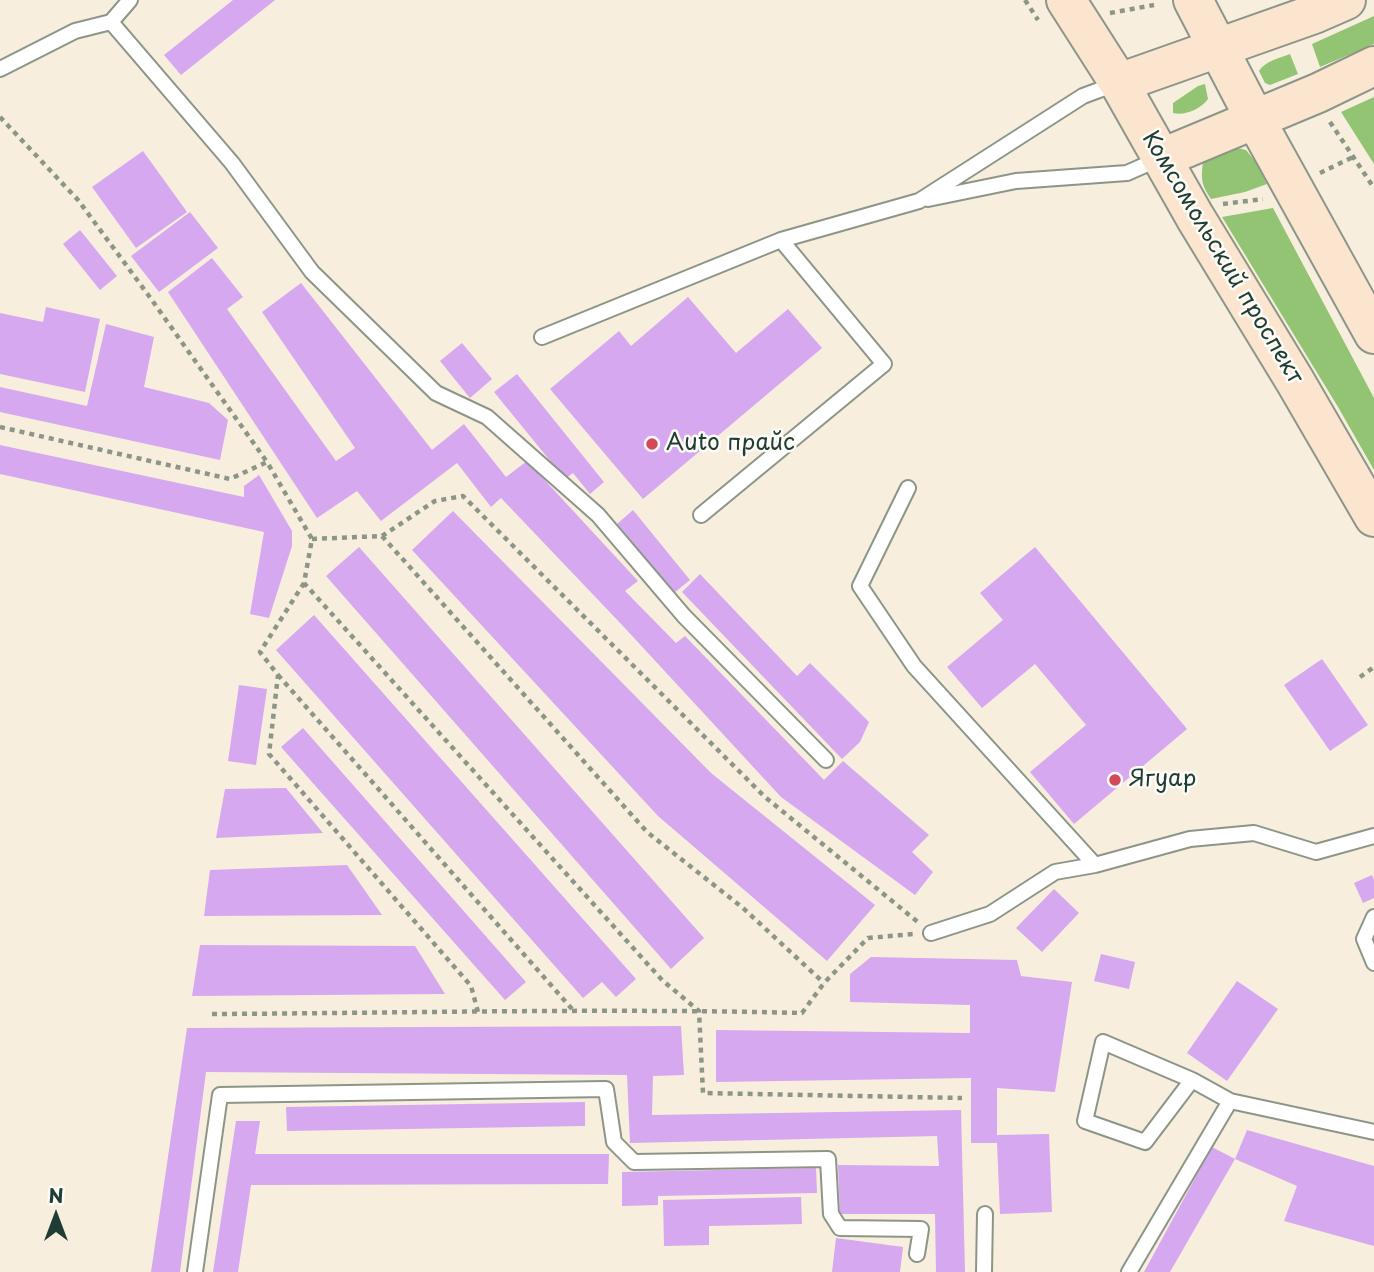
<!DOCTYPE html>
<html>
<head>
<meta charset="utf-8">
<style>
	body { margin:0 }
	#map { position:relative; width:1374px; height:1272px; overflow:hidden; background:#f8eedd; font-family:"Playpen Sans",sans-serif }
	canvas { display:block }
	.north { position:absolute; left:21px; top:1181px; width:70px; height:70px; -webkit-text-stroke:5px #fdfcf7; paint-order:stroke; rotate:0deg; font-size:19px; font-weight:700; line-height:28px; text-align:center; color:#1f3d34 }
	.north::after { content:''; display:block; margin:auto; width:24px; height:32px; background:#1f3d34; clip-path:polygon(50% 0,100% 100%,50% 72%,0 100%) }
</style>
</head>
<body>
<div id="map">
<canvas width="1374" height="1272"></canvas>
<div class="north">N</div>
</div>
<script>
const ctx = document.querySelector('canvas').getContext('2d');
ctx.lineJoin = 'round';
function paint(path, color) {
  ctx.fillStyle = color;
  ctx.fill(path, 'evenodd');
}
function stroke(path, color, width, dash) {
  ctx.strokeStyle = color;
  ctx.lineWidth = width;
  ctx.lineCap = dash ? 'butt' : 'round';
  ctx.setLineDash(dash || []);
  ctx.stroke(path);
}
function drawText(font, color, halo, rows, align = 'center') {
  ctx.font = font + ' "Playpen Sans",sans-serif';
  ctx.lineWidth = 5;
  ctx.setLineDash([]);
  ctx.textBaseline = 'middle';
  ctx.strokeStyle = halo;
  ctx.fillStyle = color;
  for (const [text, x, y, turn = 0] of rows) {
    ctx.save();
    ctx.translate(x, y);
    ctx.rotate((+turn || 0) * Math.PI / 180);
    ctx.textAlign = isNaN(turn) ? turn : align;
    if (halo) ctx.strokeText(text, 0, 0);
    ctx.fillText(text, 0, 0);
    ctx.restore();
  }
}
paint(new Path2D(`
	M 1374,16 L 1374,44 L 1320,67 L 1312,44 Z
	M 1290,54 L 1298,74 L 1270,85 L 1265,83 L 1259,71 C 1265,61 1280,58 1290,54 Z
	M 1205,84 L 1208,99 C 1201,109 1185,116 1173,113 L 1173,103 L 1198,86 Z
	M 1374,97 L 1374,164 L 1341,112 Z
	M 1233,147 L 1246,150 L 1255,161 L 1267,184 L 1245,192 L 1211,199 C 1201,184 1201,179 1203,161 Z
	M 1273,208 L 1374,398 L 1374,470 L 1338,407 L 1222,217 Z`), '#93c474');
paint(new Path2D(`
	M 233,0 L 275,0 L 181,75 L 164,55 Z
	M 143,151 L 187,212 L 136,248 L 92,187 Z
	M 190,212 L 218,248 L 159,292 L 131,256 Z
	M 80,230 L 117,276 L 100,290 L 63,244 Z
	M 212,258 L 243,297 L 227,309 L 336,461 L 355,448 L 262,312 L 301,283 L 432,450 L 464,424 L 506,477 L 527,461 L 638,581 L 625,591 L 676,643 L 685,636 L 824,780 L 843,761 L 929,835 L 912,852 L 933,872 L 915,895 L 781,797 L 623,626 L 501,498 L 491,507 L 457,463 L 381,521 L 357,491 L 317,518 L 168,292 Z
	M 688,297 L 736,353 L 788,309 L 822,348 L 643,499 L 550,389 L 619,331 L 631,346 Z
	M 46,307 L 100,319 L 85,392 L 0,374 L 0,313 L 43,322 Z
	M 106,324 L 154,337 L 144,387 L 209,403 L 228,420 L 220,460 L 0,412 L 0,387 L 87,406 Z
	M 462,343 L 492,379 L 470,398 L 440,361 Z
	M 517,374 L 604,482 L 590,494 L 573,473 L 565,479 L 494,392 Z
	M 0,445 L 244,497 L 244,486 L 259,475 L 292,531 L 292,546 L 269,618 L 250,614 L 264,532 L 0,474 Z
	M 633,510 L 690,580 L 674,593 L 617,524 Z
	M 453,511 L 711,773 L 875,905 L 827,961 L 658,816 L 412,550 Z
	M 359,547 L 704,938 L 671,969 L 326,576 Z
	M 1035,547 L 1187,729 L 1074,824 L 1030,772 L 1086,725 L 1035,664 L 982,708 L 947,667 L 1003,620 L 980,593 Z
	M 700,574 L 797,676 L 810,663 L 869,722 L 860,742 L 842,759 L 682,592 Z
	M 314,615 L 636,979 L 616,997 L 602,982 L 583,998 L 276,650 Z
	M 1322,659 L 1368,725 L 1330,751 L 1284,685 Z
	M 239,685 L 267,689 L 256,765 L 228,761 Z
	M 303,728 L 526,982 L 505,1000 L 281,747 Z
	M 286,788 L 323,833 L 216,838 L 225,789 Z
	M 347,865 L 382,915 L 204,916 L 210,870 Z
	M 1372,875 L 1374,880 L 1374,898 L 1363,903 L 1354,883 Z
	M 1054,889 L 1079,913 L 1042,952 L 1016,928 Z
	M 200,945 L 415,946 L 445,994 L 192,996 Z
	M 1101,954 L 1135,962 L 1129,989 L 1094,981 Z
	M 871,957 L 1017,960 L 1021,976 L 1072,982 L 1055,1092 L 997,1088 L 997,1135 L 1049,1134 L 1052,1212 L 1000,1214 L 997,1143 L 971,1143 L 971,1078 L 716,1082 L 716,1030 L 970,1033 L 970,1005 L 850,1002 L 850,974 Z
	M 1237,981 L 1278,1009 L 1227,1081 L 1187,1053 Z
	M 681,1026 L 684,1075 L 653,1076 L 652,1115 L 961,1110 L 965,1272 L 936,1272 L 935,1214 L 840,1214 L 838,1165 L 939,1166 L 937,1136 L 630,1143 L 627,1075 L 206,1072 L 180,1272 L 151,1272 L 187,1028 Z
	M 585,1102 L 585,1126 L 287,1131 L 286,1107 Z
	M 236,1121 L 260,1121 L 255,1154 L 609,1154 L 608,1184 L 251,1185 L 238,1272 L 213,1272 Z
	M 1247,1130 L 1374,1166 L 1374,1246 L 1284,1221 L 1297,1186 L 1235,1159 Z
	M 1212,1147 L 1235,1159 L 1170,1272 L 1144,1272 Z
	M 816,1168 L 817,1193 L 658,1196 L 658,1205 L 622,1206 L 622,1172 Z
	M 801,1197 L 802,1224 L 709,1226 L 709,1245 L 664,1246 L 663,1200 Z
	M 836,1238 L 903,1247 L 900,1272 L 832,1272 Z`), '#d5a8f0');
const lane = new Path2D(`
	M 111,22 L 232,163 L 312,272 L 436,393 L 487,417 L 598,515 L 684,616 L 826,760
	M 0,69 L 75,31 L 111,22 L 130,0
	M 928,199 L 1016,181 L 1127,173 L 1161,158
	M 542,337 L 781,240 L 919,201 L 1083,96 L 1118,83
	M 908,488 L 860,586 L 914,666 L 1095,865
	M 701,515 L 884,364 L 781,240
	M 1374,917 L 1364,939 L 1374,963
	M 931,933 L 990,914 L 1055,872 L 1095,865 L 1190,839 L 1254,833 L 1316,852 L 1374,836
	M 1192,1080 L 1145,1142 L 1085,1121 L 1103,1042 L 1192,1080 L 1230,1101 L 1374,1132
	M 195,1272 L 220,1095 L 606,1089 L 614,1142 L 634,1162 L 828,1159 L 831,1214 L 840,1228 L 921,1229 L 917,1254
	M 984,1272 L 985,1214
	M 1129,1272 L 1230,1101`);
const secondary = new Path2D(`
	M 1066,0 L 1119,83 L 1195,217 L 1295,381 L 1374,517
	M 1193,0 L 1255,119 L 1374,334
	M 1119,83 L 1314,14 L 1346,0
	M 1162,158 L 1318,93 L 1374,66`);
stroke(lane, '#8c9688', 18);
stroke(secondary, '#8c9688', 42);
stroke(new Path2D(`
	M 1025,0 L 1038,20
	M 1110,13 L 1154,5
	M 0,117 L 78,200 L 149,296 L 267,462
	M 1330,122 L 1374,188
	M 1320,173 L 1353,157
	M 1223,204 L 1263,199
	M 0,427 L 230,479 L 267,462 L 312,539 L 304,583 L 662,980 L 699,1011 L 703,1093 L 962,1098
	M 382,536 L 647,832 L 743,908 L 824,983
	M 312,539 L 382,536 L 435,501 L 463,496 L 765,797 L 919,923
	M 304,583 L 260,652 L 278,675 L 269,754 L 471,986 L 478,1012
	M 278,675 L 572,1009
	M 1360,677 L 1374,667
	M 212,1014 C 409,1013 605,1008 802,1013 L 824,983 L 868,938 L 913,934`), '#8c9688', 4.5, [5, 5]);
stroke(lane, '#fff', 14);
stroke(secondary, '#fbe5cf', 38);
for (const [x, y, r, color] of [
	[652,444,7,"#d1495b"],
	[1115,780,7,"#d1495b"]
]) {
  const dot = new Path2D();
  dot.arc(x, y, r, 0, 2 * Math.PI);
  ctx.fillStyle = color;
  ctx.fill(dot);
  stroke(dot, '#fdfcf7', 2.5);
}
drawText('23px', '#1f3d34', '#fdfcf7', [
	["Комсомольский проспект",1222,258,59]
]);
drawText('23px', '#1f3d34', '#fdfcf7', [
	["Auto прайс",666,444],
	["Ягуар",1129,780]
], 'left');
</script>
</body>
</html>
